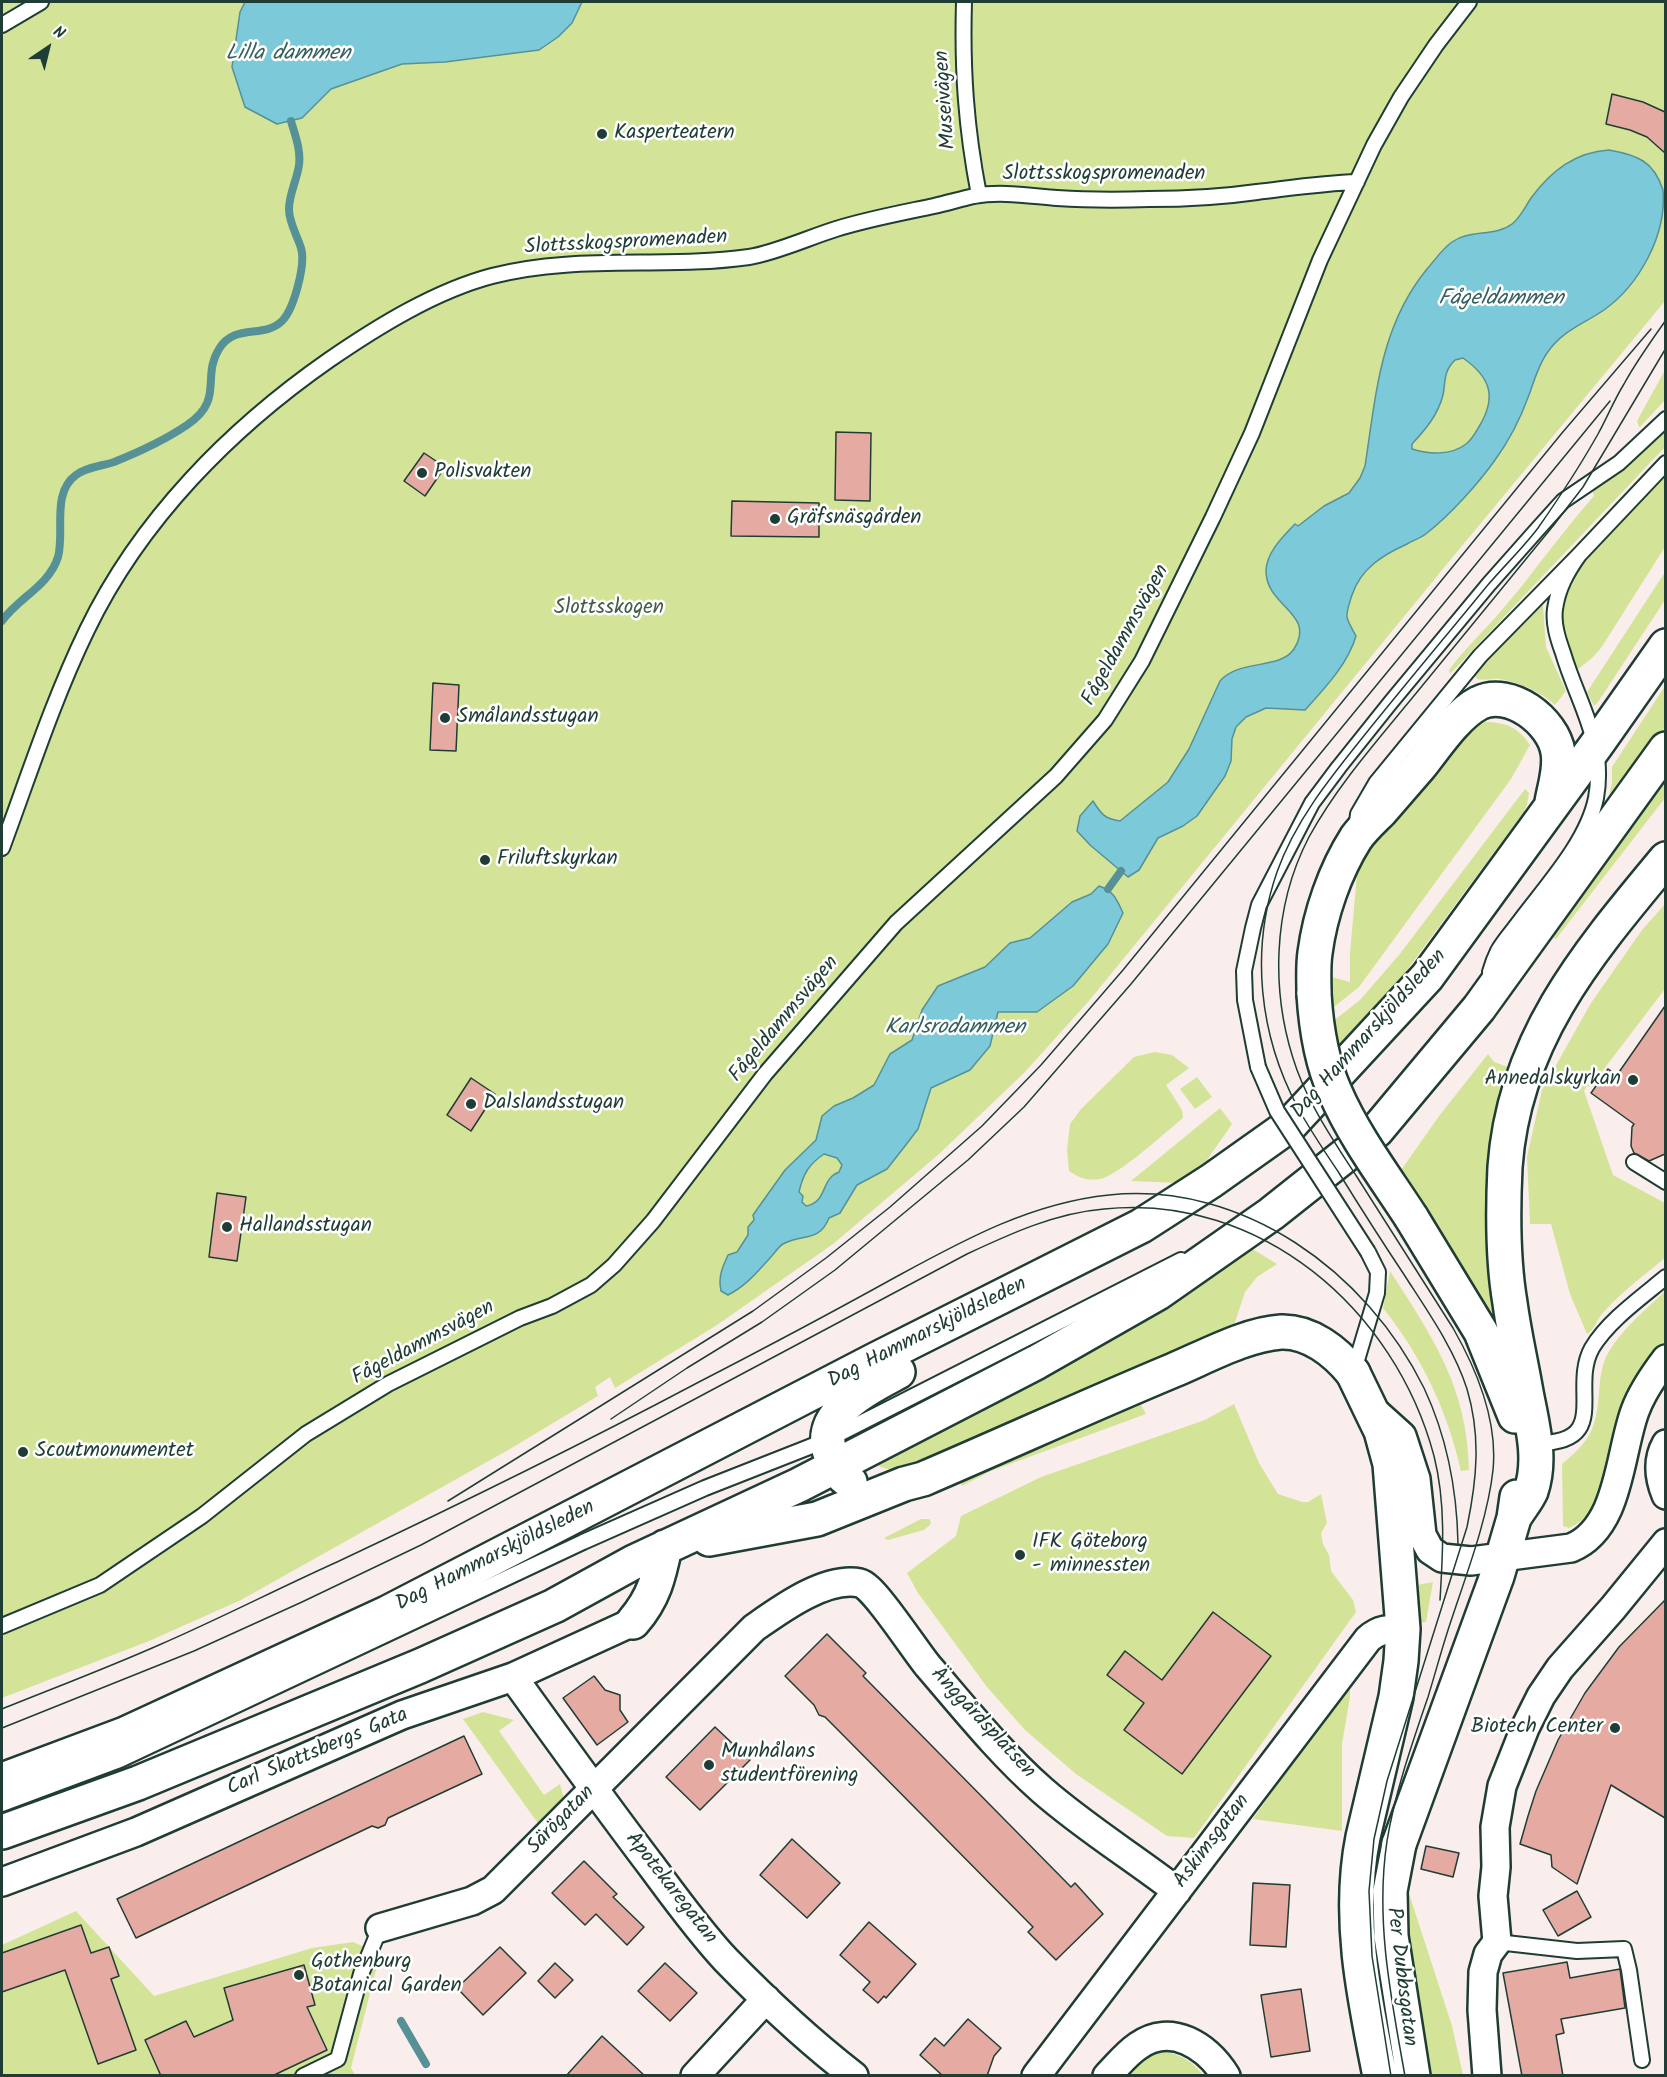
<!DOCTYPE html>
<html>
<head>
<meta charset="utf-8">
<style>
	body { margin:0 }
	#map { position:relative; width:1667px; height:2077px; overflow:hidden; background:#faeeed; font-family:Kalam,sans-serif }
	canvas { display:block }
	.frame { position:absolute; inset:0; border:3px solid #1f3d34; pointer-events:none }
	.north { position:absolute; left:18px; top:18px; width:60px; height:60px; -webkit-text-stroke:4px #fff; paint-order:stroke; rotate:35deg; font-size:16px; font-weight:700; line-height:24px; text-align:center; color:#1f3d34 }
	.north::after { content:''; display:block; margin:auto; width:21px; height:27px; background:#1f3d34; clip-path:polygon(50% 0,100% 100%,50% 72%,0 100%) }
</style>
</head>
<body>
<div id="map">
<canvas width="1667" height="2077"></canvas>
<div class="frame"></div>
<div class="north">N</div>
</div>
<script>
const ctx = document.querySelector('canvas').getContext('2d');
ctx.lineJoin = 'round';
function paint(path, color) {
  ctx.fillStyle = color;
  ctx.fill(path, 'evenodd');
}
function stroke(path, color, width, dash) {
  ctx.strokeStyle = color;
  ctx.lineWidth = width;
  ctx.lineCap = dash ? 'butt' : 'round';
  ctx.setLineDash(dash || []);
  ctx.stroke(path);
}
function drawText(font, color, halo, rows, align = 'center') {
  ctx.font = font + ' Kalam,sans-serif';
  ctx.lineWidth = 5;
  ctx.setLineDash([]);
  ctx.textBaseline = 'middle';
  ctx.strokeStyle = halo;
  ctx.fillStyle = color;
  for (const [text, x, y, turn = 0] of rows) {
    ctx.save();
    ctx.translate(x, y);
    ctx.rotate((+turn || 0) * Math.PI / 180);
    ctx.textAlign = isNaN(turn) ? turn : align;
    if (halo) ctx.strokeText(text, 0, 0);
    ctx.fillText(text, 0, 0);
    ctx.restore();
  }
}
paint(new Path2D(`
	M 2,2 L 1666,2 L 1665,301 L 1447,564 L 1088,1002 L 1025,1072 L 938,1155 L 833,1244 L 717,1325 L 615,1388 L 610,1377 L 595,1387 L 598,1396 L 510,1449 L 241,1600 L 149,1641 L 2,1698 Z
	M 1665,370 L 1665,400 L 1640,427 L 1639,427 L 1637,421 Z
	M 1665,428 L 1665,447 L 1450,674 L 1449,670 C 1464,649 1484,631 1501,611 C 1533,574 1561,533 1594,496 L 1592,489 L 1633,461 Z
	M 1665,471 L 1665,547 L 1601,648 L 1592,658 L 1577,670 C 1571,656 1564,641 1563,626 C 1558,565 1627,511 1665,471 Z
	M 1665,572 L 1665,600 L 1598,702 L 1594,706 L 1587,692 Z
	M 1539,603 L 1543,605 L 1546,647 L 1566,691 L 1555,705 C 1539,691 1521,683 1500,679 C 1492,678 1485,681 1477,679 L 1474,675 Z
	M 1665,686 L 1665,727 L 1611,806 L 1607,805 L 1612,783 L 1612,767 Z
	M 1485,722 C 1506,722 1519,728 1530,745 L 1511,779 L 1359,987 L 1329,1011 L 1328,976 L 1350,982 L 1350,953 L 1358,863 L 1458,737 L 1476,726 Z
	M 1665,774 L 1665,798 L 1556,939 L 1550,936 L 1586,888 Z
	M 1525,789 L 1529,793 L 1527,805 L 1523,813 L 1393,989 L 1374,1011 L 1331,1052 L 1327,1026 L 1360,1000 L 1399,955 Z
	M 1665,904 L 1665,989 L 1594,1082 L 1592,1087 L 1587,1086 L 1584,1091 L 1613,1175 L 1665,1203 L 1665,1258 C 1644,1275 1619,1294 1601,1315 C 1596,1322 1594,1330 1587,1334 L 1570,1294 L 1551,1224 L 1530,1224 L 1527,1157 L 1542,1090 L 1591,1003 L 1642,930 Z
	M 1155,1052 L 1172,1055 L 1189,1068 L 1166,1085 L 1182,1110 L 1183,1118 C 1167,1131 1118,1176 1100,1179 C 1087,1181 1080,1178 1069,1171 L 1067,1150 L 1070,1124 L 1081,1109 L 1134,1057 Z
	M 1488,1054 L 1494,1062 L 1511,1068 L 1490,1142 L 1489,1288 L 1493,1311 L 1490,1316 L 1397,1176 L 1439,1116 Z
	M 1197,1077 L 1212,1097 L 1195,1109 L 1180,1089 Z
	M 1220,1108 L 1232,1124 L 1207,1160 L 1178,1183 L 1131,1181 Z
	M 1251,1248 L 1277,1264 L 1257,1277 L 1245,1292 L 1234,1325 L 1219,1334 L 1064,1398 L 913,1468 C 899,1470 887,1472 874,1463 L 1171,1298 Z
	M 1390,1271 C 1433,1338 1467,1386 1469,1470 L 1461,1471 C 1447,1410 1422,1357 1383,1308 Z
	M 1665,1291 L 1665,1342 L 1651,1356 L 1639,1375 L 1605,1484 L 1591,1511 L 1580,1522 L 1569,1528 L 1563,1526 L 1562,1464 C 1590,1441 1596,1429 1599,1393 C 1600,1380 1601,1368 1606,1357 C 1619,1331 1645,1311 1665,1291 Z
	M 1140,1403 L 1146,1414 L 991,1471 L 962,1486 L 959,1480 Z
	M 1234,1404 L 1259,1463 L 1278,1494 L 1302,1502 L 1308,1502 L 1321,1494 L 1327,1523 L 1321,1533 L 1323,1544 L 1329,1555 L 1331,1571 L 1353,1600 L 1356,1612 L 1194,1838 L 1167,1836 L 1076,1774 L 1025,1730 L 987,1687 L 918,1593 L 907,1573 L 956,1536 L 961,1516 L 1041,1477 L 1205,1420 Z
	M 921,1519 L 929,1519 L 931,1522 L 930,1525 L 924,1530 L 888,1540 L 884,1538 Z
	M 1433,1582 L 1426,1622 L 1419,1623 L 1416,1588 L 1417,1585 Z
	M 1348,1690 L 1350,1690 L 1350,1697 L 1342,1744 L 1342,1831 L 1253,1819 L 1311,1736 Z
	M 483,1712 L 514,1720 L 499,1731 L 544,1795 L 560,1784 L 564,1799 L 553,1815 L 540,1826 L 463,1719 Z
	M 1405,1881 L 1452,2026 L 1463,2075 L 1426,2075 L 1404,1937 Z
	M 76,1911 L 154,1996 L 312,1948 L 353,1942 L 380,1954 L 351,2068 L 355,2075 L 2,2076 L 2,1945 Z
	M 1167,2052 C 1183,2056 1193,2062 1203,2075 L 1128,2075 C 1140,2063 1149,2054 1167,2052 Z`), '#d3e498');
const water = new Path2D(`
	M 245,2 L 582,2 L 572,23 L 558,37 L 539,50 L 445,62 L 402,64 L 331,89 L 302,118 L 277,124 L 245,107 L 232,67 L 240,12 Z
	M 1609,150 C 1637,155 1654,161 1663,190 C 1667,235 1639,285 1604,310 C 1582,325 1563,330 1547,353 C 1538,366 1534,381 1529,395 C 1521,417 1509,441 1495,460 C 1478,484 1450,515 1427,533 C 1421,538 1414,540 1407,544 C 1383,555 1361,568 1352,595 C 1345,617 1344,615 1356,636 C 1348,664 1324,689 1305,710 L 1266,708 L 1246,717 L 1236,727 L 1232,739 L 1231,761 L 1225,776 L 1197,816 L 1183,826 L 1158,838 L 1139,870 L 1128,877 L 1090,845 L 1077,831 L 1080,816 L 1093,801 C 1101,814 1105,819 1120,821 L 1168,782 L 1189,749 L 1220,681 C 1239,659 1280,670 1294,649 C 1317,613 1265,607 1266,570 C 1267,551 1284,536 1295,524 L 1298,526 L 1324,506 L 1349,493 L 1360,478 L 1365,466 C 1376,395 1380,326 1427,269 C 1435,260 1442,249 1452,242 C 1470,229 1495,237 1512,224 C 1520,218 1525,207 1531,198 C 1551,171 1575,152 1609,150 ZM 1463,358 C 1490,377 1497,396 1480,425 C 1476,432 1472,440 1466,444 C 1451,456 1428,454 1412,449 L 1412,444 C 1425,430 1438,415 1443,395 C 1446,380 1443,372 1455,360 Z
	M 1099,886 C 1114,891 1117,900 1123,913 L 1108,944 L 1073,986 L 1037,1012 L 998,1012 L 990,1046 L 970,1070 L 931,1088 L 918,1129 L 905,1146 L 887,1169 L 857,1185 L 840,1213 L 829,1218 C 819,1243 802,1233 783,1244 C 778,1247 774,1254 770,1258 C 757,1272 746,1286 728,1295 L 721,1291 C 718,1277 722,1268 728,1255 L 737,1252 L 748,1235 L 748,1227 L 754,1220 L 753,1215 L 785,1170 L 816,1140 L 822,1116 L 834,1106 L 853,1098 L 874,1085 L 890,1054 L 912,1040 L 922,1010 L 938,986 L 985,967 L 1010,943 L 1030,938 L 1072,902 L 1091,894 ZM 824,1154 L 837,1158 L 842,1165 L 839,1172 C 820,1179 828,1202 806,1206 L 802,1202 L 803,1196 L 799,1192 C 803,1174 809,1164 824,1154 Z`);
paint(water, '#7bc9d9');
stroke(water, '#569197', 1.5);
stroke(new Path2D(`
	M 2,621 C 18,598 49,586 58,557 C 65,532 51,493 76,475 C 86,467 102,466 114,462 C 139,452 165,440 187,425 C 225,399 201,378 219,349 C 234,323 264,339 282,321 C 294,309 306,264 301,248 C 297,235 289,223 289,209 C 289,194 297,180 299,165 C 301,150 295,135 291,121
	M 1108,889 L 1121,871
	M 401,2021 L 426,2064`), '#569197', 8);
const building = new Path2D(`
	M 1612,94 L 1643,102 L 1665,112 L 1665,153 L 1647,137 L 1630,130 L 1606,124 Z
	M 836,432 L 871,433 L 870,501 L 835,500 Z
	M 424,453 L 445,467 L 425,496 L 404,481 Z
	M 732,501 L 819,503 L 819,537 L 731,536 Z
	M 433,683 L 459,685 L 456,751 L 430,750 Z
	M 1665,1006 L 1665,1154 L 1649,1161 L 1634,1153 L 1631,1146 L 1632,1127 L 1634,1124 L 1591,1093 L 1608,1069 L 1617,1075 Z
	M 471,1078 L 495,1094 L 471,1131 L 447,1115 Z
	M 217,1193 L 246,1197 L 237,1261 L 209,1257 Z
	M 1665,1600 L 1665,1818 L 1611,1785 L 1577,1884 L 1552,1867 L 1551,1855 L 1520,1844 L 1528,1816 L 1536,1791 L 1558,1740 L 1585,1693 L 1619,1647 Z
	M 1213,1612 L 1271,1656 L 1182,1774 L 1124,1730 L 1144,1703 L 1107,1675 L 1125,1651 L 1162,1680 Z
	M 827,1634 L 866,1673 L 863,1676 L 1071,1887 L 1075,1883 L 1103,1914 L 1056,1960 L 1028,1932 L 1033,1927 L 838,1730 L 825,1717 L 819,1715 L 814,1705 L 785,1676 Z
	M 594,1676 L 605,1690 L 620,1695 L 620,1710 L 628,1722 L 597,1745 L 563,1698 Z
	M 715,1727 L 750,1760 L 700,1810 L 666,1777 Z
	M 464,1736 L 482,1774 L 388,1818 L 385,1825 L 378,1828 L 372,1826 L 136,1938 L 117,1899 Z
	M 792,1839 L 840,1883 L 807,1918 L 760,1875 Z
	M 1426,1846 L 1459,1853 L 1453,1877 L 1421,1869 Z
	M 584,1861 L 617,1894 L 613,1897 L 644,1927 L 627,1945 L 596,1914 L 585,1925 L 552,1893 Z
	M 1253,1883 L 1290,1885 L 1286,1947 L 1250,1945 Z
	M 1577,1891 L 1591,1917 L 1558,1936 L 1543,1910 Z
	M 869,1922 L 916,1964 L 886,1998 L 884,1996 L 878,2003 L 863,1990 L 870,1982 L 840,1955 Z
	M 81,1925 L 91,1953 L 109,1947 L 119,1976 L 111,1979 L 136,2050 L 98,2064 L 65,1970 L 2,1992 L 2,1953 Z
	M 500,1947 L 526,1973 L 483,2015 L 457,1988 Z
	M 1567,1962 L 1570,1978 L 1620,1969 L 1625,2008 L 1561,2019 L 1564,2033 L 1556,2035 L 1563,2076 L 1522,2076 L 1503,1973 Z
	M 555,1963 L 573,1980 L 555,1998 L 538,1981 Z
	M 665,1963 L 697,1993 L 670,2021 L 638,1991 Z
	M 304,1965 L 315,2005 L 307,2007 L 327,2050 L 272,2076 L 161,2076 L 145,2040 L 186,2021 L 194,2037 L 233,2020 L 224,1988 Z
	M 1301,1989 L 1310,2051 L 1271,2057 L 1261,1995 Z
	M 968,2019 L 1001,2048 L 994,2056 L 987,2076 L 943,2076 L 920,2055 L 935,2038 L 944,2046 Z
	M 602,2036 L 645,2076 L 566,2076 Z`);
paint(building, '#e5aba3');
stroke(building, '#1f3d34', 1.5);
const service = new Path2D(`
	M 964,2 C 962,70 966,128 979,195
	M 2,25 L 41,2
	M 1357,822 L 1358,814 L 1376,783 L 1480,656 L 1579,555 L 1666,463
	M 2,848 C 29,775 53,700 87,630 C 140,520 230,429 329,360 C 377,327 435,291 492,276 C 576,254 664,269 749,257 C 775,253 810,237 836,229 C 868,219 901,213 934,206 C 947,203 961,199 974,196 C 1001,191 1030,196 1057,198 C 1088,200 1119,200 1149,199 C 1185,199 1222,197 1257,192 C 1291,188 1323,183 1357,182
	M 1490,972 C 1492,965 1495,957 1498,951 C 1503,942 1511,933 1517,925 C 1544,888 1587,843 1596,798 C 1606,741 1578,704 1563,653 C 1558,639 1553,624 1555,609 C 1558,588 1567,572 1579,555
	M 1258,1067 L 1245,1000 L 1244,971 L 1253,928 L 1259,905 L 1312,803 L 1339,767 L 1391,702 L 1489,584 L 1536,531 L 1563,501 L 1619,463 L 1666,419
	M 1634,1162 L 1666,1182
	M 1354,1370 L 1377,1293 L 1378,1272 L 1368,1252
	M 1535,1443 C 1613,1444 1569,1389 1592,1348 C 1608,1321 1642,1297 1666,1277
	M 2,1626 L 100,1585 L 202,1516 L 306,1434 L 388,1384 L 520,1318 L 552,1306 L 591,1285 L 614,1265 L 653,1221 L 765,1074 L 896,923 L 1056,776 L 1105,720 L 1142,661 L 1213,517 L 1252,433 L 1320,260 L 1374,145 L 1401,97 L 1436,45 L 1469,2
	M 2,1804 L 120,1760 L 583,1542 L 705,1488 L 827,1440 L 1181,1260
	M 1497,1942 L 1577,1951 L 1624,1949 L 1629,1970 L 1642,2060
	M 303,2076 L 338,2059 L 361,1974 L 380,1928`);
const minor = new Path2D(`
	M 1372,1409 L 1402,1436 L 1416,1479 L 1422,1535 L 1430,1550 L 1442,1558 L 1471,1561 L 1571,1548 C 1620,1528 1619,1454 1635,1411 C 1642,1392 1653,1376 1666,1359
	M 1666,1444 C 1657,1460 1659,1478 1666,1495
	M 513,1677 C 559,1741 605,1805 653,1868 C 676,1899 699,1931 726,1960 C 766,2001 809,2041 854,2076
	M 2,1882 L 136,1832 L 402,1715 L 513,1677 L 633,1622
	M 380,1928 L 472,1901 L 493,1890 L 754,1628 C 781,1609 826,1576 860,1583 C 873,1585 916,1652 928,1666 C 965,1709 1000,1753 1042,1790 C 1084,1827 1133,1857 1177,1891
	M 695,2076 L 766,1999
	M 1036,2076 L 1368,1639 C 1379,1629 1388,1629 1403,1629
	M 1107,2076 C 1117,2066 1126,2054 1138,2046 C 1171,2022 1207,2046 1226,2076
	M 1487,2076 L 1482,2010 L 1483,1972 L 1488,1954 L 1497,1942 L 1493,1896 L 1496,1867 L 1495,1827 L 1502,1786 L 1525,1728 L 1541,1696 L 1560,1668 L 1613,1608 L 1666,1543`);
const secondary = new Path2D(`
	M 1353,1373 L 1381,1431 L 1390,1464 L 1403,1629 L 1401,1661 L 1396,1697 L 1363,1837 C 1347,1917 1364,1997 1380,2076
	M 1399,1844 L 1390,1891 L 1391,1936 L 1413,2076`);
const primary = new Path2D(`
	M 1314,994 C 1314,980 1313,966 1315,953 C 1320,914 1335,871 1356,838 C 1363,828 1373,819 1381,811 C 1394,796 1407,781 1420,766 C 1436,746 1456,715 1479,703 C 1510,688 1553,721 1558,752 C 1561,769 1555,785 1552,802
	M 1411,1217 L 1481,1332 L 1515,1416
	M 850,1482 C 841,1476 835,1467 831,1456 C 814,1413 868,1388 898,1372
	M 1514,1518 C 1519,1509 1527,1500 1531,1491 C 1542,1459 1532,1424 1526,1392 C 1521,1363 1514,1333 1510,1303 C 1503,1262 1503,1208 1505,1167 C 1514,1039 1588,953 1666,859
	M 709,1539 L 817,1519 L 904,1484 L 923,1479 C 1007,1443 1090,1405 1174,1370 C 1205,1357 1247,1334 1281,1332 C 1310,1331 1336,1352 1353,1373
	M 633,1622 C 654,1598 659,1576 665,1547
	M 2,1780 L 125,1734 L 387,1613 L 875,1360 L 1141,1226 L 1211,1181 L 1290,1125 L 1427,977 L 1597,744 L 1666,646
	M 2,1832 L 138,1783 L 420,1666 L 554,1606 L 634,1562 L 799,1485 L 1037,1362 L 1158,1293 L 1271,1214 L 1377,1130 L 1479,1008 L 1666,749
	M 1399,1844 L 1497,1576 L 1514,1518 L 1517,1497`);
stroke(service, '#1f3d34', 18);
stroke(minor, '#1f3d34', 32);
stroke(secondary, '#1f3d34', 38);
stroke(primary, '#1f3d34', 38);
stroke(service, '#fff', 14);
stroke(minor, '#fff', 27);
stroke(secondary, '#fff', 33);
stroke(primary, '#fff', 33);
stroke(new Path2D(`
	M 611,1419 L 687,1368 L 762,1322 L 835,1270 L 968,1160 L 1024,1107 L 1131,984 L 1610,401
	M 448,1501 L 753,1311 L 826,1258 L 890,1207 L 982,1126 L 1041,1065 L 1123,970 L 1562,433 L 1651,329
	M 2,1709 C 54,1688 107,1668 159,1645 C 219,1619 277,1589 337,1562 C 458,1505 578,1446 697,1383 C 763,1349 829,1314 894,1278 C 962,1241 1030,1203 1109,1195 C 1243,1181 1367,1272 1424,1388 C 1447,1437 1457,1491 1458,1544
	M 2,1728 L 194,1651 L 302,1602 L 421,1545 L 967,1254 C 1010,1234 1055,1213 1104,1209 C 1260,1193 1395,1309 1434,1456 C 1446,1503 1443,1552 1440,1600
	M 1391,2076 L 1372,1956 L 1369,1891 L 1374,1839 L 1387,1781 L 1467,1527 C 1477,1479 1481,1436 1467,1389 C 1454,1348 1426,1309 1403,1273 C 1381,1240 1360,1207 1339,1173 C 1325,1152 1310,1130 1298,1108 C 1259,1035 1250,950 1277,872 C 1295,821 1330,778 1363,737 C 1404,686 1446,636 1487,586 C 1504,566 1523,548 1538,528 C 1559,498 1580,466 1598,434 C 1607,418 1614,400 1624,384 C 1636,362 1651,341 1666,320
	M 1405,2076 C 1391,1998 1375,1920 1387,1841 C 1395,1792 1412,1744 1428,1697 C 1436,1671 1443,1644 1452,1618 C 1467,1573 1488,1517 1493,1470 C 1498,1420 1477,1370 1453,1328 C 1421,1277 1389,1227 1357,1177 C 1335,1143 1311,1108 1297,1070 C 1270,995 1272,908 1309,837 C 1337,786 1376,742 1413,697 C 1460,640 1507,583 1553,526 L 1583,487 L 1666,348`), '#1f3d34', 1.5);
const serviceBridge = new Path2D(`
	M 1258,1067 L 1277,1111 L 1368,1252`);
const primaryBridge = new Path2D(`
	M 1314,994 C 1316,1027 1321,1061 1335,1092 C 1354,1136 1385,1177 1411,1217`);
stroke(serviceBridge, '#1f3d34', 18, []);
stroke(primaryBridge, '#1f3d34', 38, []);
stroke(serviceBridge, '#fff', 14);
stroke(primaryBridge, '#fff', 33);
for (const [x, y, r, color] of [
	[602,134,6,"#1f3d34"],
	[422,473,6,"#1f3d34"],
	[775,519,6,"#1f3d34"],
	[445,718,6,"#1f3d34"],
	[485,860,6,"#1f3d34"],
	[1633,1080,6,"#1f3d34"],
	[471,1104,6,"#1f3d34"],
	[227,1227,6,"#1f3d34"],
	[23,1452,6,"#1f3d34"],
	[1020,1555,6,"#1f3d34"],
	[1615,1728,6,"#1f3d34"],
	[709,1765,6,"#1f3d34"],
	[299,1975,6,"#1f3d34"]
]) {
  const dot = new Path2D();
  dot.arc(x, y, r, 0, 2 * Math.PI);
  ctx.fillStyle = color;
  ctx.fill(dot);
  stroke(dot, '#fff', 2);
}
drawText('21px', '#1f3d34', '#fff', [
	["Museivägen",947,100,-94],
	["Slottsskogspromenaden",1104,175],
	["Slottsskogspromenaden",626,244,-3],
	["Fågeldammsvägen",1127,636,-61],
	["Fågeldammsvägen",785,1020,-50],
	["Dag Hammarskjöldsleden",1370,1035,-48],
	["Dag Hammarskjöldsleden",928,1334,-27],
	["Fågeldammsvägen",424,1344,-28],
	["Dag Hammarskjöldsleden",496,1557,-27],
	["Änggårdsplatsen",982,1724,47],
	["Carl Skottsbergs Gata",318,1753,-23],
	["Särögatan",562,1821,-46],
	["Askimsgatan",1213,1842,-53],
	["Apotekaregatan",670,1889,52],
	["Per Dubbsgatan",1400,1977,83]
]);
drawText('21px', '#1f3d34', '#fff', [
	["Kasperteatern",614,134],
	["Polisvakten",434,473],
	["Gräfsnäsgården",787,519],
	["Smålandsstugan",457,718],
	["Friluftskyrkan",497,860],
	["Annedalskyrkan",1621,1080,"right"],
	["Dalslandsstugan",483,1104],
	["Hallandsstugan",239,1227],
	["Scoutmonumentet",35,1452],
	["IFK Göteborg",1032,1543],
	["- minnessten",1032,1567],
	["Biotech Center",1603,1728,"right"],
	["Munhålans",721,1753],
	["studentförening",721,1777],
	["Gothenburg",311,1963],
	["Botanical Garden",311,1987]
], 'left');
drawText('21px', '#435e48', '#fff', [
	["Slottsskogen",609,609]
]);
drawText('italic 22px', '#36605d', '#fff', [
	["Lilla dammen",288,55],
	["Fågeldammen",1501,300],
	["Karlsrodammen",955,1029]
]);
</script>
</body>
</html>
